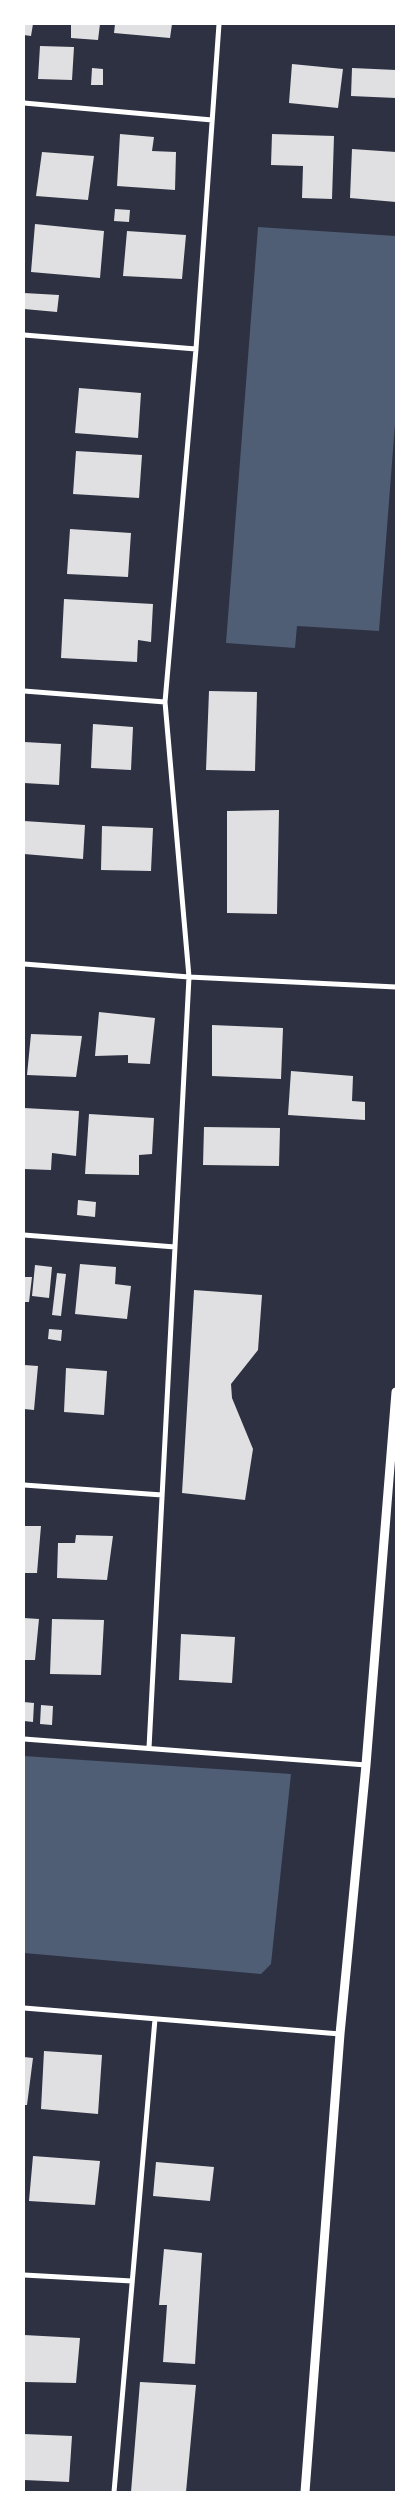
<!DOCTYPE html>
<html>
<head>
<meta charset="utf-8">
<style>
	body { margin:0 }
	#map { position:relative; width:420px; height:2516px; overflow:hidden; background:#2d3142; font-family:"Public Sans",sans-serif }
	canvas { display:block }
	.frame { position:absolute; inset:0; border:25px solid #fff; pointer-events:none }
</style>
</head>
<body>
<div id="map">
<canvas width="420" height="2516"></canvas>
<div class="frame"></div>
</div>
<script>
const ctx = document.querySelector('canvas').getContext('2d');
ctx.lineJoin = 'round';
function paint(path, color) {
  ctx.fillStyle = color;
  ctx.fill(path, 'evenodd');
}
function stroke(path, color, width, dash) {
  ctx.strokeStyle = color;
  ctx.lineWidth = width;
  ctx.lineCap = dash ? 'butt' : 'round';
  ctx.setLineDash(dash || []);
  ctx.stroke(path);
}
paint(new Path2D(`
	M 258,227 L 396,236 L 396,411 L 379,631 L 297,626 L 295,648 L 226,643 Z
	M 24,1756 L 291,1774 L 271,1964 L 261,1974 L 24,1953 Z`), '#4f5d75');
paint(new Path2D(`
	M 24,24 L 33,24 L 31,36 L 24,35 Z
	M 71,24 L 100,24 L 98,40 L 71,38 Z
	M 115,24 L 172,24 L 170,38 L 114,33 Z
	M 40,46 L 74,47 L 72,80 L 38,79 Z
	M 292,64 L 343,69 L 338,108 L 289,103 Z
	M 92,68 L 103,69 L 103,85 L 91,85 Z
	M 352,68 L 396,70 L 396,98 L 351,96 Z
	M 120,134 L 154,137 L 152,151 L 176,152 L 175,190 L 117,186 Z
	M 272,134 L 334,136 L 332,199 L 302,198 L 303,166 L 271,165 Z
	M 352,149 L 396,152 L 396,202 L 350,198 Z
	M 42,152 L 94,156 L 88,200 L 36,196 Z
	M 115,209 L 130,210 L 129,222 L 114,221 Z
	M 35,224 L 104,231 L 100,278 L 31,272 Z
	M 127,231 L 186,235 L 182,279 L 123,276 Z
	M 24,293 L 59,295 L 57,312 L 24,309 Z
	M 79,388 L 141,393 L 138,438 L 75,433 Z
	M 76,451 L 142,455 L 139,498 L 73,494 Z
	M 70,529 L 131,533 L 128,577 L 67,574 Z
	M 64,599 L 153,604 L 151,642 L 138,640 L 137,662 L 61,658 Z
	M 209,691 L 257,692 L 255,771 L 206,770 Z
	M 93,724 L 133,727 L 131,770 L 91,768 Z
	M 24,742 L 61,744 L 59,785 L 24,783 Z
	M 279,810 L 277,914 L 227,913 L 227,811 Z
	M 24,821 L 85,825 L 83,859 L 24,854 Z
	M 102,826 L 153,828 L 151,871 L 101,870 Z
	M 99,1012 L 155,1018 L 150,1064 L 128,1063 L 128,1055 L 95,1056 Z
	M 212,1025 L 283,1028 L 281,1079 L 212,1076 Z
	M 31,1034 L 82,1036 L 76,1077 L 27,1075 Z
	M 291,1071 L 353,1076 L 352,1101 L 365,1102 L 365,1120 L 288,1115 Z
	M 24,1108 L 79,1111 L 76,1156 L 52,1153 L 51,1170 L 24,1169 Z
	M 89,1114 L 154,1118 L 152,1154 L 139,1155 L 139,1175 L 85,1174 Z
	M 204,1127 L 280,1128 L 279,1166 L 203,1165 Z
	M 78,1200 L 96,1202 L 95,1217 L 77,1215 Z
	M 80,1264 L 116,1267 L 115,1284 L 131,1286 L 127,1319 L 75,1314 Z
	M 35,1265 L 52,1267 L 49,1298 L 32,1296 Z
	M 57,1273 L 66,1274 L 61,1316 L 52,1315 Z
	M 24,1277 L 32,1277 L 29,1302 L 24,1302 Z
	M 194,1290 L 262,1295 L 258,1350 L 231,1384 L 232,1398 L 253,1449 L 245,1500 L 182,1493 Z
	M 49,1329 L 62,1330 L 61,1341 L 48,1339 Z
	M 24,1365 L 38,1366 L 34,1410 L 24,1409 Z
	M 66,1368 L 107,1371 L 104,1415 L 64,1412 Z
	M 24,1526 L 41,1526 L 37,1573 L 24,1573 Z
	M 76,1535 L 113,1536 L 107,1580 L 57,1578 L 58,1543 L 75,1543 Z
	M 24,1618 L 39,1619 L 35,1660 L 24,1660 Z
	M 52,1619 L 104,1620 L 101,1675 L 50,1674 Z
	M 181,1634 L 235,1637 L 232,1683 L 179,1680 Z
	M 24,1702 L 34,1703 L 33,1722 L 24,1721 Z
	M 41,1705 L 53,1706 L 52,1725 L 40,1724 Z
	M 44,2051 L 102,2055 L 98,2114 L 41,2109 Z
	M 24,2057 L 33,2058 L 27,2105 L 24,2105 Z
	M 33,2156 L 100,2161 L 95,2205 L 29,2201 Z
	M 156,2162 L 214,2167 L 210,2201 L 153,2196 Z
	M 164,2249 L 202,2253 L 195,2364 L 163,2362 L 167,2305 L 159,2305 Z
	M 24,2335 L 80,2338 L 76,2383 L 24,2382 Z
	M 140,2382 L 196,2385 L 186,2492 L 131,2492 Z
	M 24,2434 L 72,2436 L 69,2482 L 24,2480 Z`), '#e0e0e3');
stroke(new Path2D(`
	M 24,103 L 212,120
	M 24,335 L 196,349
	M 24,691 L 165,702
	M 24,964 L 189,977 L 396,987
	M 24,1235 L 175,1247
	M 24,1485 L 162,1495
	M 24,1739 L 366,1765
	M 149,1748 L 189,977 L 165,702 L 196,349 L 219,24
	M 24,2008 L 340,2034
	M 24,2275 L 132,2281
	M 114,2492 L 155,2019`), '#fff', 5);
stroke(new Path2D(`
	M 305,2492 L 340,2034 L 366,1765 L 396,1392`), '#fff', 9);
</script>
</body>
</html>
